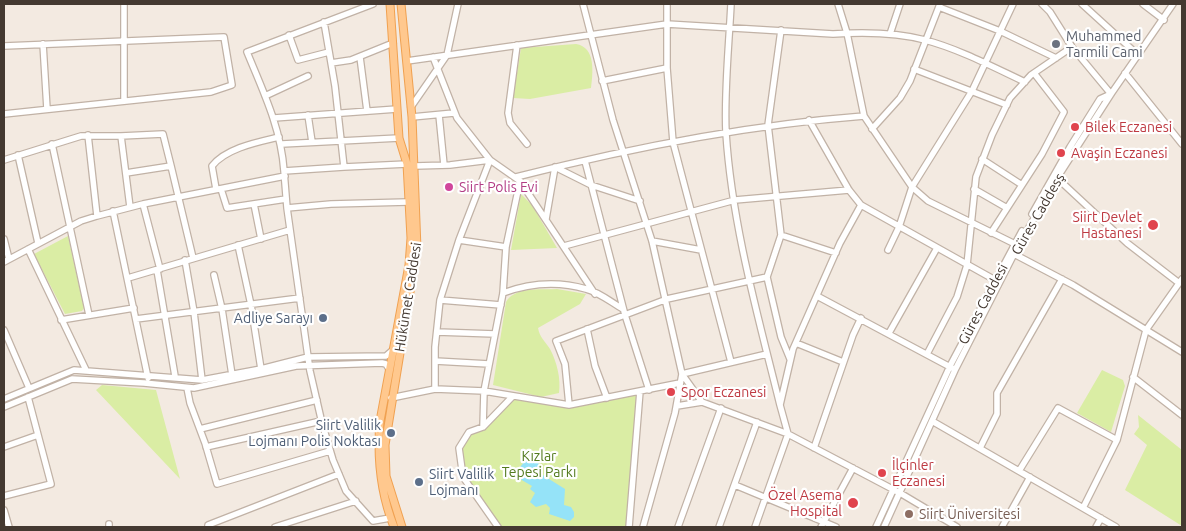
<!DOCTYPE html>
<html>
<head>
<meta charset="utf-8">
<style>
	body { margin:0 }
	#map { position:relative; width:1186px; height:531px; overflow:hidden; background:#f3eae1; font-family:Ubuntu,sans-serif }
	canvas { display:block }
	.frame { position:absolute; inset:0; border:5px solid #443931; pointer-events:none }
</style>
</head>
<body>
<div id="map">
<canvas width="1186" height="531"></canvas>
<div class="frame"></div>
</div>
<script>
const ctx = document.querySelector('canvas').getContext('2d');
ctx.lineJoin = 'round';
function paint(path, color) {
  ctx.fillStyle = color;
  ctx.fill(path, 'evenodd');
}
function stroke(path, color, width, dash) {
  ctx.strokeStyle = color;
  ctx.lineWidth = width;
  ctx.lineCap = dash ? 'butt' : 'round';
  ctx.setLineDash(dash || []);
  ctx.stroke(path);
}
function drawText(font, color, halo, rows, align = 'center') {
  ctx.font = font + ' Ubuntu,sans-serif';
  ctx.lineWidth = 4.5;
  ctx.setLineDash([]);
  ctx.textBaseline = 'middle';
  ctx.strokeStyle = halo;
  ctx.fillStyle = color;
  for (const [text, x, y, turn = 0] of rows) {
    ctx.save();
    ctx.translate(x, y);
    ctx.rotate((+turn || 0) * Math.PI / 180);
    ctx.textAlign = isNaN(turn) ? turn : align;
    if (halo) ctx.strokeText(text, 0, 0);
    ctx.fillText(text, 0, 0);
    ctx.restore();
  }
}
paint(new Path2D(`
	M 576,44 C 596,47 593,73 591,88 L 530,99 L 513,98 L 521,48 Z
	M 521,194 L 532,205 L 557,248 L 511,250 Z
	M 68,236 L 84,308 L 82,311 L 65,314 L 34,254 Z
	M 557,289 L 586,294 L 580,304 L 538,328 C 540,338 545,341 550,349 C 557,362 561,379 559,393 L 541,397 L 493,385 L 506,302 C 515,286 542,290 557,289 Z
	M 1102,370 L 1123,380 L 1125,386 L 1111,432 L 1077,413 Z
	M 102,385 L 156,390 L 180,479 L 96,390 Z
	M 640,391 L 629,527 L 498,527 L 463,477 L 459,455 L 464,437 L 483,427 L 513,396 L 569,405 Z
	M 1138,415 L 1182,450 L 1182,526 L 1125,490 L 1147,445 L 1134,434 L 1139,427 Z`), '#daeda4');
paint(new Path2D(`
	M 537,457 L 541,474 L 565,489 L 564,505 L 571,507 L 574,512 L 574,517 L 570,521 L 549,514 L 550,508 L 546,504 L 536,507 L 530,502 L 535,493 L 530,489 L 532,486 L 520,479 L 518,470 L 524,462 Z`), '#95e3f8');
const minor = new Path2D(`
	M 124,4 L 124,101
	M 583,4 L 613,120 L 652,241 L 682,374 L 675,413 L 643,527
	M 667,4 L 667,68 L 673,142 L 731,362
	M 731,4 C 729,45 724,92 726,133 C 732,225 758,316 780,405
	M 838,4 L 847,33 L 864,116 L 912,187 L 928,201 L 1017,245
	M 1042,4 L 1050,12 L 1072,47 L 1111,94
	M 1082,4 L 1138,55
	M 1143,4 L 1164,20
	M 939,7 L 1000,31 L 1056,58
	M 324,22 L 335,86 L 344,167 L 407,164
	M 781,30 L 768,125 L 781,235 L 767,277 L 781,337 L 790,359
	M 890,34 L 900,4
	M 289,35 L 298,60 L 329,52
	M 43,44 L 47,109
	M 517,45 L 508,113 L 510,123 L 527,144
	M 4,46 L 224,37 L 232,85 L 211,92 L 4,114
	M 360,57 L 367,111
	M 433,57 L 457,118 L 490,160 L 520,181 L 595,294
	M 407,61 L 667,24 L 833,34 C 863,32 895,32 925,40 C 959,49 993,67 1025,82
	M 331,63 L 351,60 L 393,43
	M 914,69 L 1007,105
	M 1125,73 L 1182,144
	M 602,81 L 667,68
	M 265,96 L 308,76
	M 411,107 L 447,55 L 458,4
	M 308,115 L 312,142
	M 439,115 L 444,165
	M 412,117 L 454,113
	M 274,118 L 397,109
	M 809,120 L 849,190 L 861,205 L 995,280
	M 872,129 L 900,98 L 910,81 L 940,4
	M 88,135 L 97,216
	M 121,136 L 163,134 L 171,166
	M 52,144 L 89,315
	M 282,144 L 399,138
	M 18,155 L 38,243
	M 982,159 L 1022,185
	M 4,160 L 81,136 L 121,136 L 130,207
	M 585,161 L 625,315 L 649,390
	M 415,166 L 450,165 L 490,160 L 459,240 L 440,300
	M 344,167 L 284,171 C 281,128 263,91 247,52 L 373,4
	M 555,167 L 591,185 L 640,201
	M 284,171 L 287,208 L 310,371 L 322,423 L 333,460 L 346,491 L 373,521 L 390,518
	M 126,173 L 171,166 L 193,258
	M 516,177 C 630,148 746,125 864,116
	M 1057,178 L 1127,243 L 1179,283
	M 520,181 L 506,247 L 503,293 L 484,391 L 569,405 L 680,383
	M 216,189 L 212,166 C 226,148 258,142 279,137
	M 221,189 L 227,208 L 286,199
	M 974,189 L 1007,208
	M 143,204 L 160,269
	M 254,204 L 261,239
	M 287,208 L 331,204 L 408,202
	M 113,211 L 148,378
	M 1032,214 L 1070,147 L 1100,99 L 1111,94
	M 546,219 L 555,167
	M 991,233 L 1042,154 L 1064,112 L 1034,73
	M 781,235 L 836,253
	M 4,239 L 9,259
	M 459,240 L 506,247
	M 652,241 L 701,250
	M 238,245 L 251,305 L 261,369
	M 564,246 L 735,200 L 849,190
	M 28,249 L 86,370
	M 888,250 L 899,227 L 912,187 L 972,91 L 1013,4
	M 1014,254 L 1073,285 L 1182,352
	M 185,260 L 194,312 L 202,380
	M 4,262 L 81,221 L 97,216 L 143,204 L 285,176
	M 157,270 L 175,376
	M 214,275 L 222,309 L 232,375
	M 128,278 L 290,230
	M 503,293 C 530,283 558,281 586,289 C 599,292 612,303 623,309
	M 817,296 L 952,368
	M 136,319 L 300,298
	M 61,320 L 134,308
	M 587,329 L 595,366 L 607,398
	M 4,330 L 29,388
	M 437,332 L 495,334
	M 889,333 L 937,248
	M 796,343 L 843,362
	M 927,354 L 957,297 L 967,265 L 976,177 L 992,135 L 1010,98 L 1031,75 L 1072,47
	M 435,361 L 489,364
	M 682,374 L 767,354
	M 682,374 L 702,402
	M 1133,377 L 1182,415
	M 187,388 L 190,403 L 205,443 L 217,484 L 330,451
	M 391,398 L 435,389
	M 4,399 L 74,370 L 202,380 L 261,369 L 308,357 L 386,356 L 394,349
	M 569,405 L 565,364 L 556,341 L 667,299 L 767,277
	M 677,406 L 702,402 L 788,434 L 900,493 L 957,527
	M 4,407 L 72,379 L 144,383 L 194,388 L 296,366 L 382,363 L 386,364 L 389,369
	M 932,421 L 1116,527
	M 483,427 L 484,391 L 435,389 L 435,347 L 440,300 L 501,305
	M 200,429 L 317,400
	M 4,447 L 38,435
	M 206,447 L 321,421
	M 814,448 L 853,335 L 861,318
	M 980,448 L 997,414 L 997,393 L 1062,279
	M 1019,471 L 1058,408 L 1117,440
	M 735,485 L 836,527
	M 4,496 L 51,484 L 28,397
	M 1083,508 L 1117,440 L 1146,330 L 1182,279
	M 4,510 L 9,527
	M 109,527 L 109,524
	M 208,527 L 208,525 L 339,474
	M 275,527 L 356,501
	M 498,527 L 463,477 L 459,448 L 469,432 L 483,427 L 513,396
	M 629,527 L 640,391
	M 678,527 L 721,408
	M 719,527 L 757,422
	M 755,527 L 788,434 L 780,405 L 793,349 L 840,243 L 861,205
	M 821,527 L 853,468
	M 876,527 L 951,364 L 1022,231
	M 884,527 L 955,370 L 1014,254 L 1057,178 L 1111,94 L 1173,4
	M 1002,527 L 1030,477
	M 1096,527 L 1101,518`);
const major = new Path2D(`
	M 390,4 L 399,138 L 407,164 L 411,238 L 409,265 L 380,421 C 377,458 380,492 394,527
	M 401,4 L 412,117 L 417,249 L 385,445 L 386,476 L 402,527`);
stroke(minor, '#c1b2a6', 8);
stroke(major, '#f0a151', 9);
stroke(minor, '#fff', 5.5);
stroke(major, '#ffc88e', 7);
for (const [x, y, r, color] of [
	[1056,44,5,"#6b7280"],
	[1075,127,5,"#e0444e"],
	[1061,153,5,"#e0444e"],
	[449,187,5,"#d1479c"],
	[1153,225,6,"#e0444e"],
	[323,318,5,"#5c6f8a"],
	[671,392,5,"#e0444e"],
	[391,433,5,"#5c6f8a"],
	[882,473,5,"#e0444e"],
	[419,482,5,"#5c6f8a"],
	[853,503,6,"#e0444e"],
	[909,514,5,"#8d6e63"]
]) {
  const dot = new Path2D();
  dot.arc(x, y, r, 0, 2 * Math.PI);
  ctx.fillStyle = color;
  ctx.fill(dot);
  stroke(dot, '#fff', 2);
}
drawText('14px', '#5b616d', '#fff', [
	["Muhammed",1066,36],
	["Tarmili Cami",1066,52]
], 'left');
drawText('14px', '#be3a42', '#fff', [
	["Bilek Eczanesi",1085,127],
	["Avaşin Eczanesi",1071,153],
	["Siirt Devlet",1142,217,"right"],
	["Hastanesi",1142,233,"right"],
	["Spor Eczanesi",681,392],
	["İlçinler",892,465],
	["Eczanesi",892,481],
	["Özel Asema",842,495,"right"],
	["Hospital",842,511,"right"]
], 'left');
drawText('14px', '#b23c85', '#fff', [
	["Siirt Polis Evi",459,187]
], 'left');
drawText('14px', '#443931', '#fff', [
	["Güres Caddesş",1038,214,-60],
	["Hükümet Caddesi",408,297,-81],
	["Güres Caddesi",983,304,-62]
]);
drawText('14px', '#4e5e75', '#fff', [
	["Adliye Sarayı",313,318],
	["Siirt Valilik",381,425],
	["Lojmanı Polis Noktası",381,441],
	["Siirt Valilik",429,474,"left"],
	["Lojmanı",429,490,"left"]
], 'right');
drawText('14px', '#547b1f', '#fff', [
	["Kızlar",539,456],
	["Tepesi Parkı",539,472]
]);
drawText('14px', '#785e54', '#fff', [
	["Siirt Üniversitesi",919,514]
], 'left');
</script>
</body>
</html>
